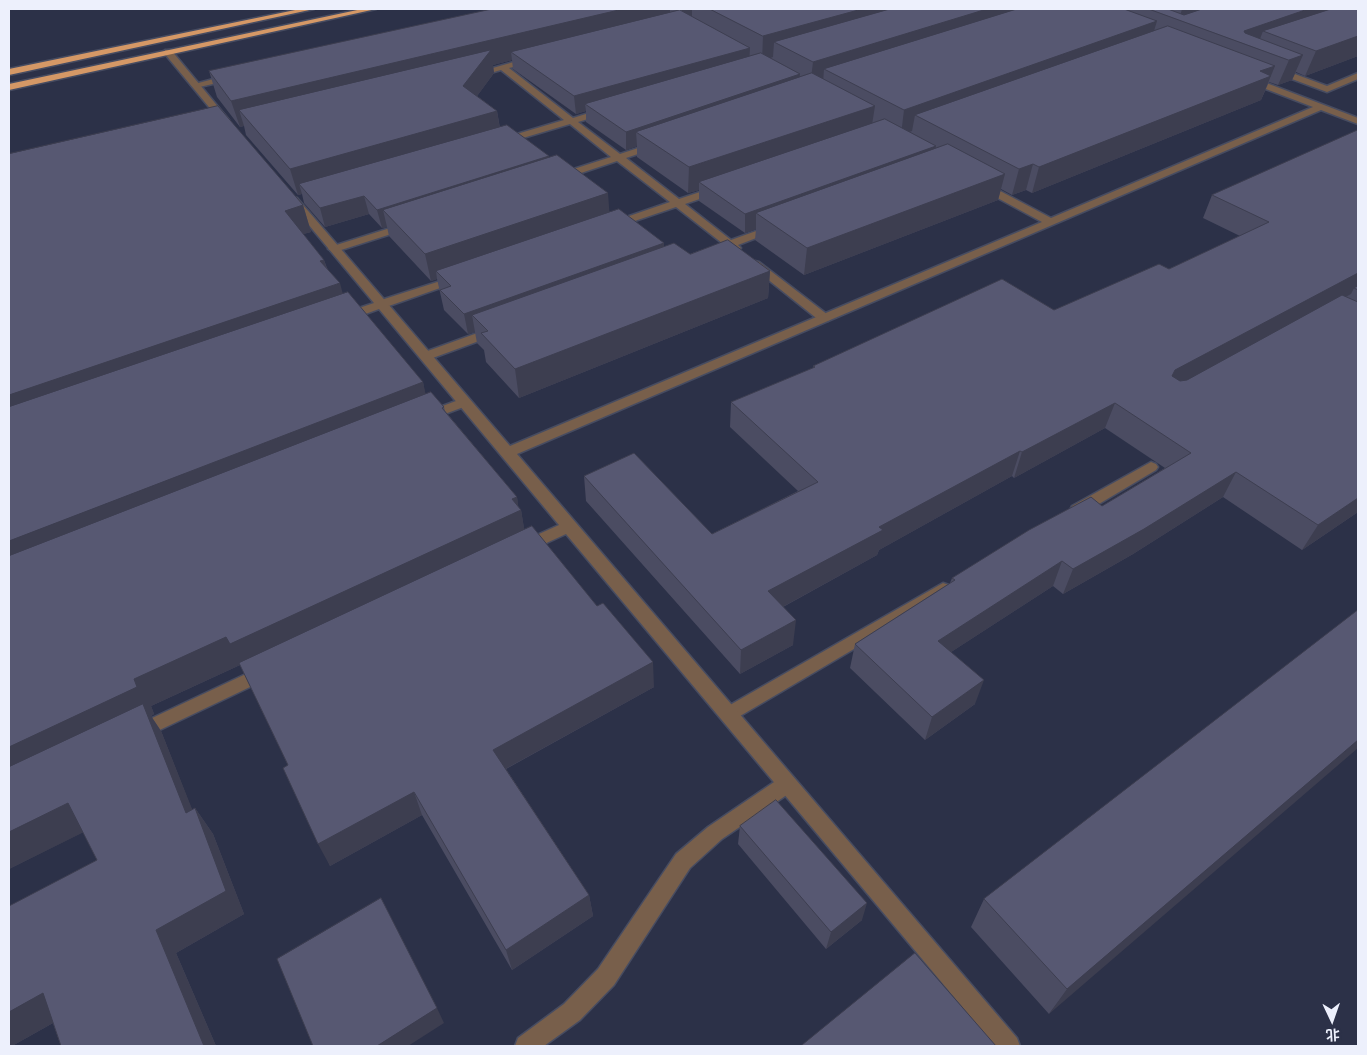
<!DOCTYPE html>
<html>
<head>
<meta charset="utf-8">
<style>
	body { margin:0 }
	#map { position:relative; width:1367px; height:1055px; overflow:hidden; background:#2c3148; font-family:Helvetica,"Noto Sans SC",sans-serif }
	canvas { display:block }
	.frame { position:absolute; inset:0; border:10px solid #edf0fc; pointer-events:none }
	.north { position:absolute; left:1307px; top:995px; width:50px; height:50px; -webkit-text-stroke:4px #2c3148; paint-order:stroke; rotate:177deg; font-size:14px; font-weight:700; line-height:20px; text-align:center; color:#edf0fc }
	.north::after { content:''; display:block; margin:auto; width:18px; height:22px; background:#edf0fc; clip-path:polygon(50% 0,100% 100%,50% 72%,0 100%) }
</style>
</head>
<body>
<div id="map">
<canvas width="1367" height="1055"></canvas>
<div class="frame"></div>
<div class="north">北</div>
</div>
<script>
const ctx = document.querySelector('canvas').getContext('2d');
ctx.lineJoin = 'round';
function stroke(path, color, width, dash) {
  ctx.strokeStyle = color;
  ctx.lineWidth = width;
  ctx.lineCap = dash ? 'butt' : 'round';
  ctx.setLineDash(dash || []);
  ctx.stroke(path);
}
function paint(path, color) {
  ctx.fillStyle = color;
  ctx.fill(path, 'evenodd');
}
const lane = new Path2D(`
	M 531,57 L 534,58 L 534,62 L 509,68 L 573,118 L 605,108 L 608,109 L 608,113 L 578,122 L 620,154 L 653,143 L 659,143 L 659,147 L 626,158 L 679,199 L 715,187 L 723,187 L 723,191 L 685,204 L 731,240 L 773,225 L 777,226 L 778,228 L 777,230 L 738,245 L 741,248 L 739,250 L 735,251 L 728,248 L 713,253 L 707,250 L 722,243 L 676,207 L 617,227 L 609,227 L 608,225 L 609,223 L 670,202 L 617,161 L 563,179 L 555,179 L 555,175 L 611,157 L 570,124 L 506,143 L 500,143 L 500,139 L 564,120 L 501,70 L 476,77 L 472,74 Z
	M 1276,67 L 1327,86 L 1358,73 L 1358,79 L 1327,92 L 1273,72 L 1273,68 Z
	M 232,74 L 236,77 L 235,79 L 195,88 L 191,85 Z
	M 406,223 L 411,226 L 410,228 L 338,251 L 334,252 L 328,249 L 330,247 Z
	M 755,261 L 759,262 L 828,315 L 830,318 L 828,321 L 820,321 L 751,266 L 749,264 L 751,262 Z
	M 456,276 L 460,277 L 462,279 L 460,281 L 386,307 L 378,307 L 376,304 L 378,301 Z
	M 494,327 L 498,328 L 500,331 L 498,334 L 430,359 L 426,360 L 420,356 L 422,353 Z
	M 464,398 L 471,402 L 469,405 L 426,421 L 421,420 L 419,417 L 421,414 Z
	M 1151,462 L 1156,464 L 1158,467 L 1156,470 L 1082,514 L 1077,515 L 1072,514 L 1070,510 L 1072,506 Z
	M 943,583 L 949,585 L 951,589 L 949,593 L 735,719 L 729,721 L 723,719 L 720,714 L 723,709 Z
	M 787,776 L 794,778 L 796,784 L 794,790 L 722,839 L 690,868 L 614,985 L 580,1020 L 544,1046 L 515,1046 L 518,1038 L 564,1004 L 598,969 L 676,854 L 708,827 L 780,778 Z`);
const street = new Path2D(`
	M 165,50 L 171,50 L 229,120 L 229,124 L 223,124 L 165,54 Z
	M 1248,76 L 1358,118 L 1358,124 L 1321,110 L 517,454 L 1017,1038 L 1020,1046 L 995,1046 L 566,534 L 529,551 L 524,553 L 519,551 L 516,547 L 519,543 L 559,525 L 379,309 L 349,320 L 341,320 L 339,317 L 341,314 L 374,303 L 288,200 L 293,197 L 297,198 L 510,446 L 1042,222 L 979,188 L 979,184 L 987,184 L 1051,218 L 1313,107 L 1245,81 L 1244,79 Z
	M 265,665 L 271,667 L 274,672 L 271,677 L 145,737 L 139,740 L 133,737 L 130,732 L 133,727 Z`);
const highway = new Path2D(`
	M 300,9 L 314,9 L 9,75 L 9,69 Z
	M 362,9 L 376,9 L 9,90 L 9,84 Z`);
stroke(lane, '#474c61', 3);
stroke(street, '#474c61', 3);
stroke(highway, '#474c61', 3);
paint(lane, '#785f4b');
paint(street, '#785f4b');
paint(highway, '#d59866');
paint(new Path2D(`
	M 492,9 L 1358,9 L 1358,56 L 1305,76 L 1296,72 L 1292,80 L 1278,85 L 1269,82 L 1261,100 L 1032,193 L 1026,190 L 1012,195 L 1001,189 L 998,200 L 804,275 L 755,240 L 756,229 L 745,233 L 699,201 L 699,190 L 688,193 L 637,157 L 637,146 L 626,150 L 586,122 L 586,111 L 576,114 L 513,69 L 512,60 L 493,65 L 494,73 L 477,96 L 497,111 L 500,128 L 549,158 L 609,212 L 664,243 L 664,246 L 690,254 L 770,271 L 768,298 L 519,398 L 486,362 L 484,350 L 477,343 L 475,332 L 468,334 L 444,310 L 437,279 L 431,281 L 389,236 L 387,227 L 382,228 L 369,214 L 325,227 L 304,203 L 302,194 L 298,195 L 246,135 L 244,126 L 240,127 L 217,97 L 209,71 Z
	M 1358,130 L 1358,512 L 1302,550 L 1223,497 L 1133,554 L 1063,594 L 1053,586 L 951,652 L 975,704 L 925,740 L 850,668 L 855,644 L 950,583 L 952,578 L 1102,506 L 1165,468 L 1105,428 L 1014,478 L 1012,476 L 879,550 L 877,555 L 783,607 L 793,645 L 740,674 L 586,501 L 584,476 L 712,534 L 798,491 L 730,427 L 731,402 L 813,368 L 813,366 L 1054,310 L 1169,269 L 1240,236 L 1203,218 L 1212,195 Z
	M 303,205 L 311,232 L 303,234 L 324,260 L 327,268 L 343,294 L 423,382 L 425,394 L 444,407 L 445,411 L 517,497 L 518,507 L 521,510 L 524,529 L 654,687 L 506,769 L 589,895 L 593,916 L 512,970 L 422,815 L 330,866 L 288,765 L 240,665 L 151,706 L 154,714 L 151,716 L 161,731 L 192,810 L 195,808 L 213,834 L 244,914 L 176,953 L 216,1046 L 61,1046 L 53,1023 L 12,1046 L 9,1046 L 97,860 L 83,832 L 9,869 Z
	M 1358,610 L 1049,1014 L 971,927 L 984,899 Z
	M 740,826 L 862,920 L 826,949 L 738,844 Z`), '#4b4c62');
paint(new Path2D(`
	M 623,9 L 670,9 L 670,21 L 511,52 L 512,60 L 493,65 L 494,73 L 467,110 L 239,110 L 244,126 L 240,127 L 231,101 Z
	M 682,9 L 692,9 L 692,16 L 682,18 Z
	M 862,9 L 943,9 L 774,42 L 773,57 L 762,61 L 763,36 Z
	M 987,9 L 1059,9 L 824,69 L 823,83 L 810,87 L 813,62 Z
	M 1182,9 L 1243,9 L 1179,20 Z
	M 1308,9 L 1358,9 L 1263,31 L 1257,47 L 1239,42 L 1244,31 Z
	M 1157,21 L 1150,44 L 915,115 L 912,131 L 901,135 L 904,110 Z
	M 1358,36 L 1358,56 L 1305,76 L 1316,51 Z
	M 750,48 L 749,64 L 585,104 L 586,111 L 576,114 L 574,96 Z
	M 1303,55 L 1292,80 L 1278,85 L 1289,60 Z
	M 1275,66 L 1261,100 L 1032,193 L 1039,167 L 1260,71 Z
	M 800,74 L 798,91 L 636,132 L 637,146 L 626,150 L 626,132 Z
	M 875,106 L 871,131 L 699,182 L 699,190 L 688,193 L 689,167 Z
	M 497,111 L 501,136 L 299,184 L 302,194 L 298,195 L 290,169 Z
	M 936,146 L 932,164 L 756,213 L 756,229 L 745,233 L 745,214 Z
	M 549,156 L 550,174 L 383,210 L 387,227 L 382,228 L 377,210 Z
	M 1033,164 L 1026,190 L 1012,195 L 1019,169 Z
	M 1005,174 L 998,200 L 804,275 L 807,248 Z
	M 608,193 L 610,220 L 436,271 L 437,279 L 431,281 L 425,254 Z
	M 364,196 L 369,214 L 325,227 L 320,208 Z
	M 303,205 L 311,232 L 293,237 L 285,211 Z
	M 664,243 L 664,262 L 472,315 L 475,332 L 468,334 L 464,314 Z
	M 324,260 L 332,286 L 340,283 L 347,310 L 9,429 L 9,395 Z
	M 770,271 L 768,298 L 519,398 L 515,369 Z
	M 1358,273 L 1358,290 L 1354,288 L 1351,294 L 1164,395 L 1172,376 L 1175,370 Z
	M 423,382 L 429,410 L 9,577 L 9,541 Z
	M 1115,403 L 1105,428 L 1014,478 L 1022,452 Z
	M 1020,451 L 1012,476 L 879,550 L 877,555 L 766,616 L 768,591 L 879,527 Z
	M 1236,472 L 1223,497 L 1133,554 L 1063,594 L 1073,569 Z
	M 517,497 L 519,511 L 521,510 L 526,539 L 240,665 L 151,706 L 154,714 L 151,716 L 161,731 L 204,839 L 9,784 L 9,747 L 134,679 Z
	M 1358,498 L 1358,512 L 1302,550 L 1318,525 Z
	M 1062,561 L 1053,586 L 931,665 L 938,641 Z
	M 796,620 L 793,645 L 740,674 L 741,650 Z
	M 653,662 L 654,687 L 498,773 L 493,750 Z
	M 984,680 L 975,704 L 925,740 L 932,717 Z
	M 1358,740 L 1358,748 L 1049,1014 L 1067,989 Z
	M 414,792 L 422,815 L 330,866 L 318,844 Z
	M 68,803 L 90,829 L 9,869 L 9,832 Z
	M 195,808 L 213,834 L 244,914 L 176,953 L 216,1046 L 204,1046 L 156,930 Z
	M 589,895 L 593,916 L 512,970 L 506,950 Z
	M 867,903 L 862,920 L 826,949 L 831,932 Z
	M 43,993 L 69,1014 L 12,1046 L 9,1046 L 9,1012 Z
	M 437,1008 L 444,1023 L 408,1046 L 377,1046 Z`), '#3d3e50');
const building = new Path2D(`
	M 492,9 L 623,9 L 231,101 L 209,71 Z
	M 710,9 L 862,9 L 763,36 Z
	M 890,9 L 987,9 L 813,62 L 774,42 Z
	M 1017,9 L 1124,9 L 1157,21 L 904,110 L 824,69 Z
	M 1149,9 L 1168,9 L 1184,15 L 1202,9 L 1308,9 L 1244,31 L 1245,33 L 1303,55 L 1289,60 Z
	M 1331,9 L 1358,9 L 1358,36 L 1316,51 L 1263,31 Z
	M 680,10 L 750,48 L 574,96 L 511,52 Z
	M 1168,26 L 1275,66 L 1260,71 L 1271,76 L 1039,167 L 1033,164 L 1019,169 L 915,115 Z
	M 491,50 L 463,86 L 497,111 L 290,169 L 239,110 Z
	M 761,53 L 800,74 L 626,132 L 585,104 Z
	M 812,73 L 875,106 L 689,167 L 636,132 Z
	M 218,106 L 303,205 L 285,211 L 324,260 L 320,261 L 340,283 L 9,395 L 9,154 Z
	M 885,119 L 936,146 L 745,214 L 699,182 Z
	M 507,125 L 549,156 L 377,210 L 364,196 L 320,208 L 299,184 Z
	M 1358,130 L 1358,273 L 1175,370 L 1172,376 L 1180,381 L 1187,380 L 1342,295 L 1358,302 L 1358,498 L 1318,525 L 1236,472 L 1144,529 L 1073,569 L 1062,561 L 938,641 L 984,680 L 932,717 L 855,644 L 955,580 L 952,578 L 1029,530 L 1091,497 L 1102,506 L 1191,453 L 1115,403 L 1022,452 L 1020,451 L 879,527 L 883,530 L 768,591 L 796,620 L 741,650 L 584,476 L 634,453 L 712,534 L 818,482 L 731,402 L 815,367 L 813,366 L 1002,279 L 1054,310 L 1159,264 L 1169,269 L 1269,222 L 1212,195 Z
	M 948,144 L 1005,174 L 807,248 L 756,213 Z
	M 557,155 L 608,193 L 425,254 L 383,210 Z
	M 619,209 L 664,243 L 464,314 L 440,290 L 451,286 L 436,271 Z
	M 728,240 L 770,271 L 515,369 L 481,333 L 488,331 L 472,315 L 674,243 L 690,254 Z
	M 1358,286 L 1358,290 L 1354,288 Z
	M 348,292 L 423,382 L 9,541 L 9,407 Z
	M 431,392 L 444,407 L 442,408 L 517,497 L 512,499 L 521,510 L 230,644 L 226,637 L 134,679 L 137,687 L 9,747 L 9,556 Z
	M 532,526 L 597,606 L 603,603 L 653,662 L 493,750 L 589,895 L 506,950 L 414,792 L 318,844 L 283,768 L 288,765 L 239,663 Z
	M 1358,610 L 1358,740 L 1067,989 L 984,899 Z
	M 143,704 L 186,813 L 195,808 L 226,891 L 156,930 L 204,1046 L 61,1046 L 43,993 L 9,1012 L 9,906 L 97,860 L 68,803 L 9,832 L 9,767 Z
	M 776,800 L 867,903 L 831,932 L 740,826 Z
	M 381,898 L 437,1008 L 377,1046 L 313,1046 L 277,959 Z
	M 915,953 L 996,1046 L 801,1046 Z`);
paint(building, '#575872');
stroke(building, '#3d3e50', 1);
</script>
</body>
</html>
